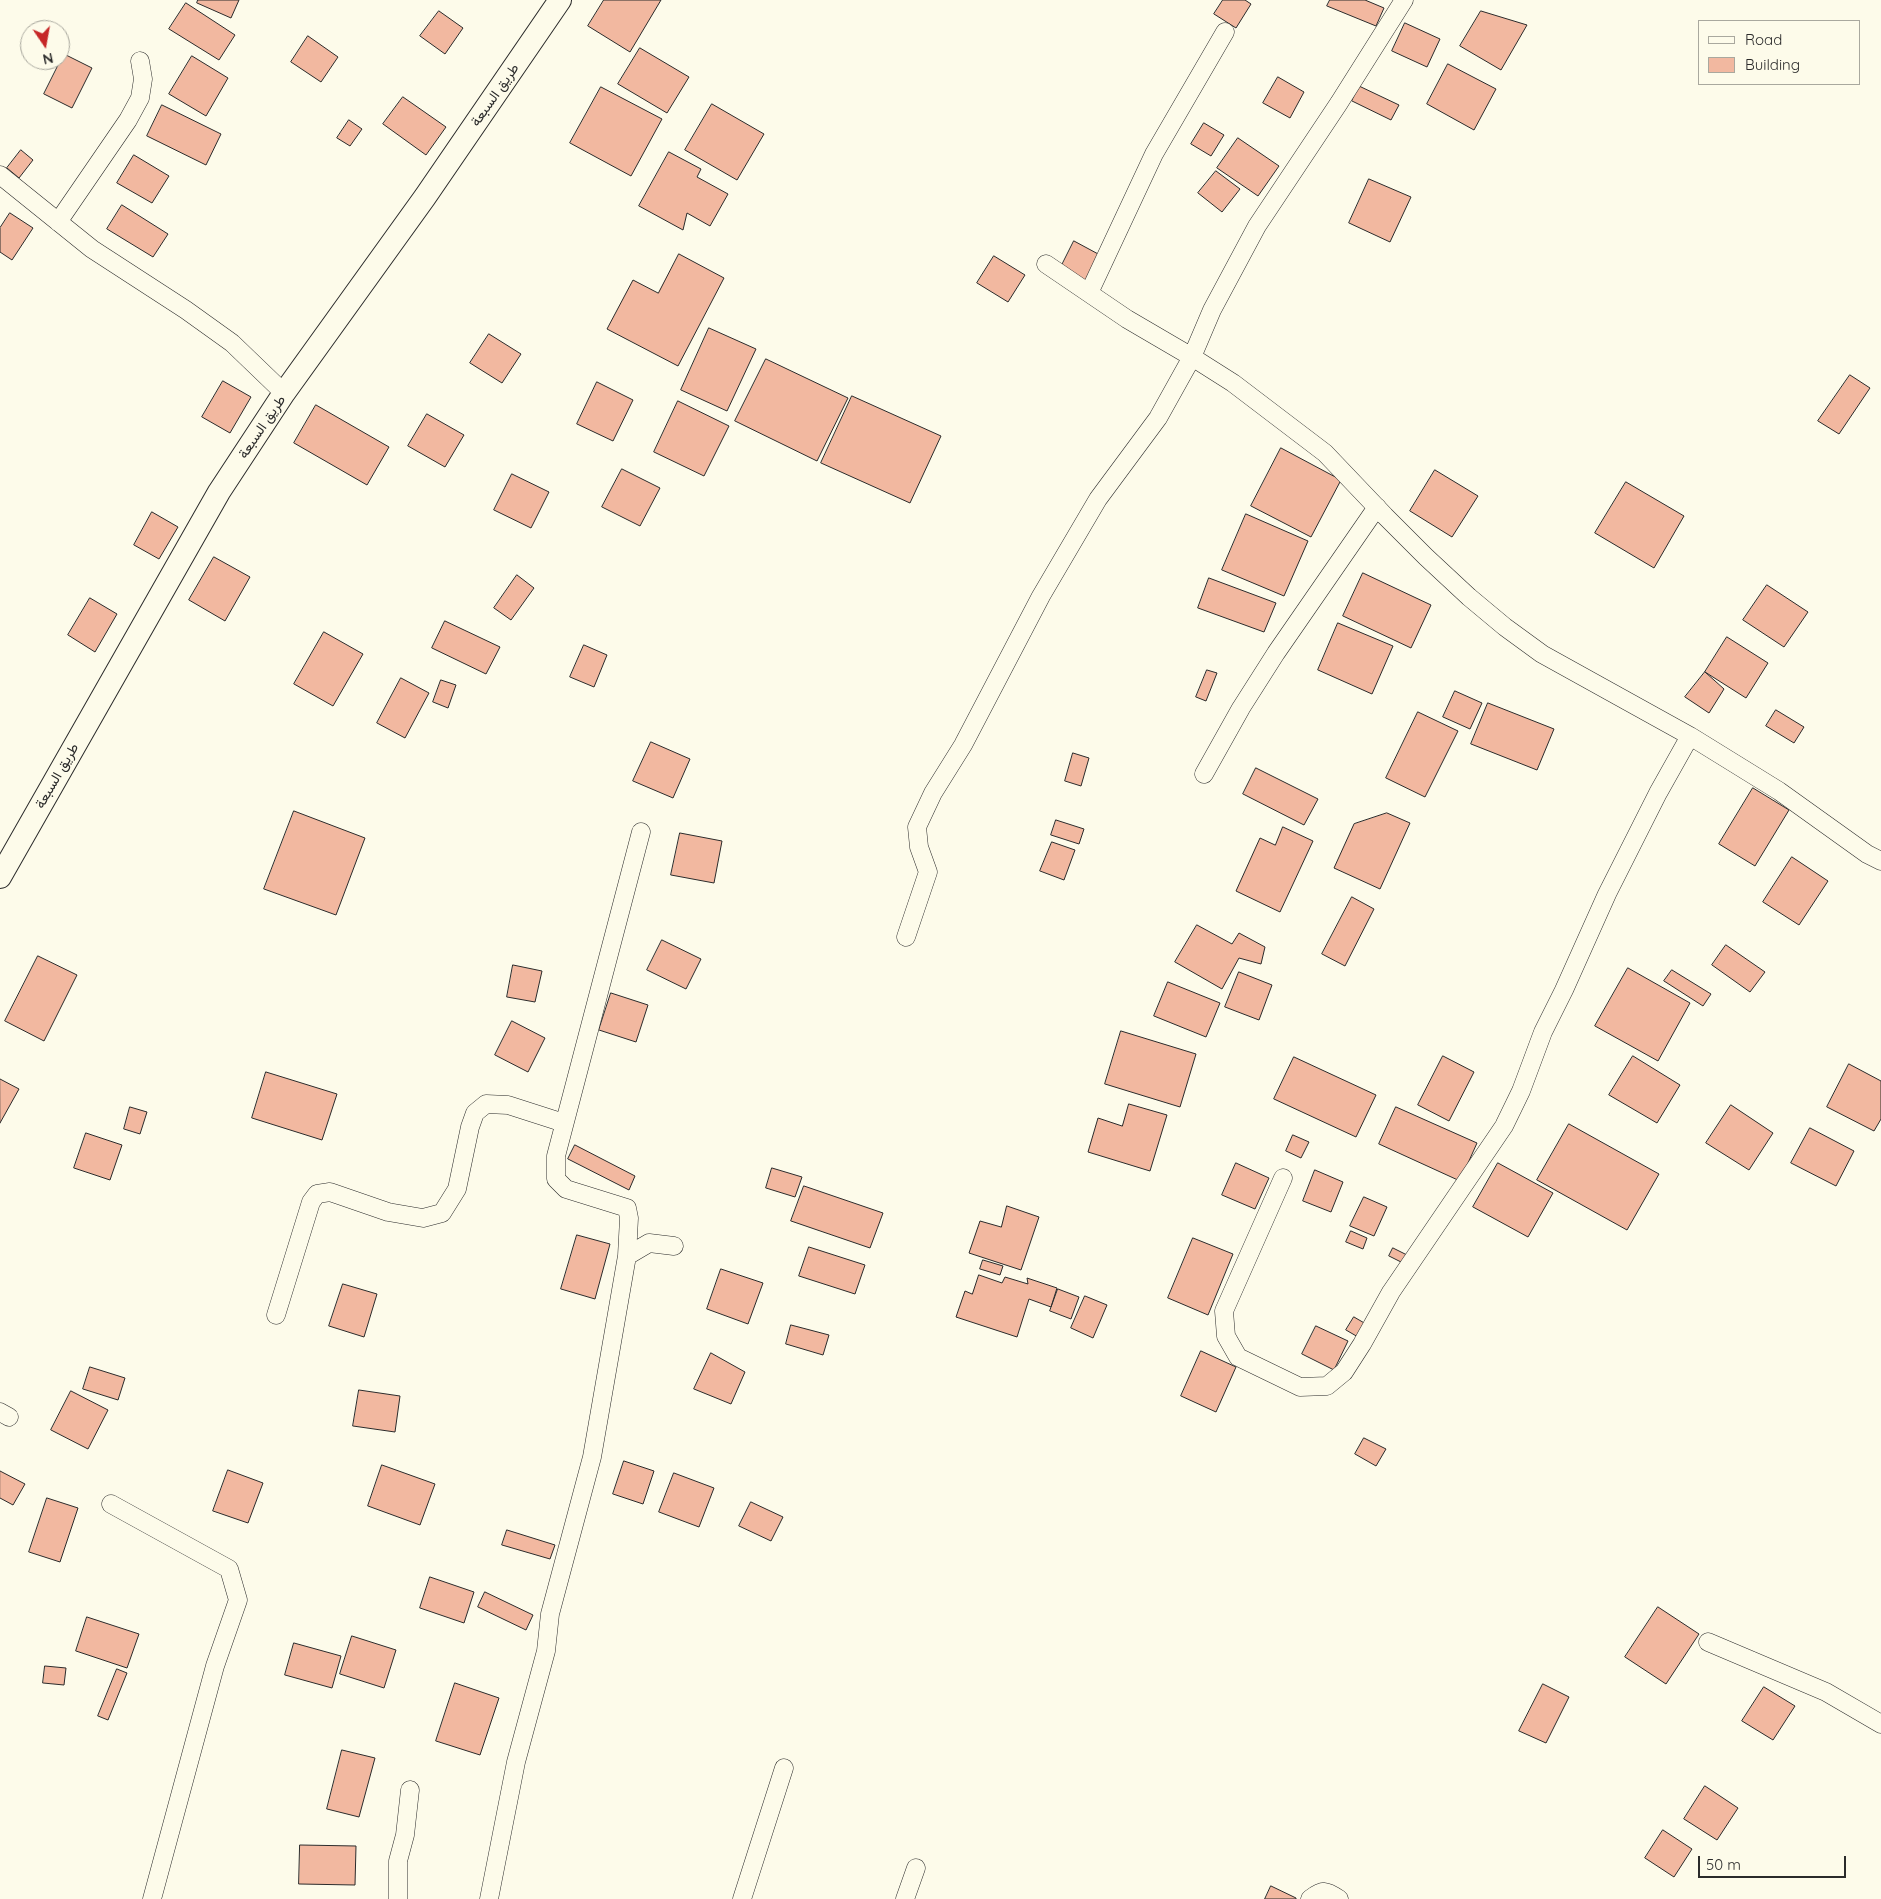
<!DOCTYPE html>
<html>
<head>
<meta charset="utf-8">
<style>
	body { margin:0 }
	#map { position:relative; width:1881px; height:1899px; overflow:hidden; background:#fdfbea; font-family:Quicksand,sans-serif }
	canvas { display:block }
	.legend { position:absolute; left:1698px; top:20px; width:162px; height:65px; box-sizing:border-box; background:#fdfbea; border:1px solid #a9a89e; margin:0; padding:6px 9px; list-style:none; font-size:15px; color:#2b2b2b }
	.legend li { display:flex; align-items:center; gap:10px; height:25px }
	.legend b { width:25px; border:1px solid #a9a89e }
	.north { position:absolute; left:20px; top:20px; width:50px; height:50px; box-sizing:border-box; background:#fdfbea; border:1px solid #a9a89e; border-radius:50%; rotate:168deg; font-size:14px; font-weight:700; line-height:20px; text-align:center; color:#2b2b2b }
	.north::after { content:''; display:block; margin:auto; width:18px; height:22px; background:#c62828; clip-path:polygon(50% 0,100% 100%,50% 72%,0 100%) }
	.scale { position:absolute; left:1698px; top:1856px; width:148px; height:22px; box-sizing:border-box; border:2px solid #2b2b2b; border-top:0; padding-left:6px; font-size:15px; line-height:18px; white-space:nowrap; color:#2b2b2b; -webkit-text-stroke:4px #fdfbea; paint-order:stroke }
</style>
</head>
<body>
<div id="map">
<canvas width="1881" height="1899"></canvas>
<ul class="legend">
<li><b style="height:6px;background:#fdfbea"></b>Road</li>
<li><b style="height:14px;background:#f2b8a0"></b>Building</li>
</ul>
<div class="north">N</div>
<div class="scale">50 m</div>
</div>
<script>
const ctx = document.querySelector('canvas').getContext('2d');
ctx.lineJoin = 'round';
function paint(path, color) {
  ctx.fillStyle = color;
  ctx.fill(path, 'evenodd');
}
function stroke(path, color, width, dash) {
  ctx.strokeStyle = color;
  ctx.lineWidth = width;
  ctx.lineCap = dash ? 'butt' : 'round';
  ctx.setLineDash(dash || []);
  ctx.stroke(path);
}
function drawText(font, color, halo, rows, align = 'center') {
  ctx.font = font + ' Quicksand,Vazirmatn,sans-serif';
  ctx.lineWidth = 4;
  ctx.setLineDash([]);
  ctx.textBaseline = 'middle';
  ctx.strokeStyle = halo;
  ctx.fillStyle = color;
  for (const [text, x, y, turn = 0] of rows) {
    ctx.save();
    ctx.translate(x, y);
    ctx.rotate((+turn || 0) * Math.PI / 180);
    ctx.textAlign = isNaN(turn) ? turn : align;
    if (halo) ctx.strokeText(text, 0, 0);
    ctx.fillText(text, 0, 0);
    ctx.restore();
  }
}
const building = new Path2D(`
	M 198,0 L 239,0 L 231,18 L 197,3 Z
	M 604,0 L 661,0 L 630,52 L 588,26 Z
	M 1223,0 L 1245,0 L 1251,4 L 1236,28 L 1214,14 Z
	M 1330,0 L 1365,0 L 1384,8 L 1376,26 L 1327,6 Z
	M 186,3 L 235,35 L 219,60 L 169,29 Z
	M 439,11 L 463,28 L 445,54 L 420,36 Z
	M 1481,11 L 1527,25 L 1501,70 L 1460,46 Z
	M 1405,23 L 1440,39 L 1427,67 L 1392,51 Z
	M 308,36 L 338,57 L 321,82 L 291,62 Z
	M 640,48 L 689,77 L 667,113 L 618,84 Z
	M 64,54 L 92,68 L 72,108 L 44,94 Z
	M 192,56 L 228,78 L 206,116 L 169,94 Z
	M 1448,64 L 1496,89 L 1474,130 L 1427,104 Z
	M 1278,77 L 1304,92 L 1290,118 L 1263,103 Z
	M 1359,86 L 1399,105 L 1391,120 L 1352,101 Z
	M 601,87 L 662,119 L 631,176 L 570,143 Z
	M 403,97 L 446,127 L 426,155 L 383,124 Z
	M 712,104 L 764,134 L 737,180 L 685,150 Z
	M 162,105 L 221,134 L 206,165 L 147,136 Z
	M 349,120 L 362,129 L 350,146 L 337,138 Z
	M 1204,123 L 1224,135 L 1211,156 L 1191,144 Z
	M 1238,138 L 1279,166 L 1258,196 L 1217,168 Z
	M 21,150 L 33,160 L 19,178 L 7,168 Z
	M 669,152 L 701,169 L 697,177 L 728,194 L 710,226 L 687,213 L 683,230 L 639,206 Z
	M 134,155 L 169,176 L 152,203 L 117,183 Z
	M 1216,171 L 1240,189 L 1222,212 L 1198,193 Z
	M 1369,179 L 1411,197 L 1390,242 L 1349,223 Z
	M 122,205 L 168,234 L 153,257 L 107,229 Z
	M 10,213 L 33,228 L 12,260 L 0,252 L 0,228 Z
	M 1074,241 L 1100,255 L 1087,281 L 1061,267 Z
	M 679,254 L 724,278 L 678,366 L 607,329 L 633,280 L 658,293 Z
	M 994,256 L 1025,275 L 1008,302 L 977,283 Z
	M 709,328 L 756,349 L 727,411 L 681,390 Z
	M 489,334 L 521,354 L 502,383 L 470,363 Z
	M 766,359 L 848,398 L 817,461 L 735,421 Z
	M 1850,375 L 1870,388 L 1839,434 L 1818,421 Z
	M 223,381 L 251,397 L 230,433 L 202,417 Z
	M 597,382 L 633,400 L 613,441 L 577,424 Z
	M 852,396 L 941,436 L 910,503 L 821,463 Z
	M 678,401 L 729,426 L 704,476 L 654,452 Z
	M 316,405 L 389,447 L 367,485 L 294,443 Z
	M 427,414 L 464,435 L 445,467 L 408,446 Z
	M 1281,448 L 1341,480 L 1311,537 L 1251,506 Z
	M 622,469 L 660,488 L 640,526 L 602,507 Z
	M 1435,470 L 1478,496 L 1452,537 L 1410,511 Z
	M 512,474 L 549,492 L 531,528 L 494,510 Z
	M 1626,482 L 1684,516 L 1654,568 L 1595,533 Z
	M 152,512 L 178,527 L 159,559 L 134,545 Z
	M 1246,514 L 1308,541 L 1284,596 L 1222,570 Z
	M 214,557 L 250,577 L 225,621 L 189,600 Z
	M 1363,573 L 1431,605 L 1411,648 L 1343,616 Z
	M 517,575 L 534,588 L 511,620 L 494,608 Z
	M 1209,578 L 1276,603 L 1264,632 L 1198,608 Z
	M 1767,585 L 1808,612 L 1784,647 L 1743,620 Z
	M 90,598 L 117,614 L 95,652 L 68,635 Z
	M 445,621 L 500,647 L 486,674 L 432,648 Z
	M 1338,623 L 1393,646 L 1372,694 L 1318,670 Z
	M 324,632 L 363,654 L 333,706 L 294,684 Z
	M 1727,637 L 1768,663 L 1746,698 L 1705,672 Z
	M 584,645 L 607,655 L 594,687 L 570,677 Z
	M 1207,670 L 1217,673 L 1206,701 L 1196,697 Z
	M 1705,672 L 1724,689 L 1709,713 L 1685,697 Z
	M 401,678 L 429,693 L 405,738 L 377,723 Z
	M 441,680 L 456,685 L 448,708 L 433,702 Z
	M 1455,691 L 1482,703 L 1470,729 L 1443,717 Z
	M 1488,703 L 1554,729 L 1537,770 L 1471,744 Z
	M 1776,710 L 1804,727 L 1794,743 L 1766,726 Z
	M 1418,712 L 1458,731 L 1425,797 L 1386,778 Z
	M 651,742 L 690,759 L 673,798 L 633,781 Z
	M 1073,753 L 1089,758 L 1081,786 L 1065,781 Z
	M 1256,768 L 1318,799 L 1304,825 L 1243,794 Z
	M 1753,788 L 1789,810 L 1755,866 L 1719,844 Z
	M 294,811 L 365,838 L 336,915 L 264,889 Z
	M 1387,813 L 1410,823 L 1380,889 L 1334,868 L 1354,824 Z
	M 1056,820 L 1084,829 L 1079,844 L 1051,835 Z
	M 1283,827 L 1313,841 L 1280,912 L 1236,891 L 1260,838 L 1275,845 Z
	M 680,833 L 722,841 L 714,883 L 671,875 Z
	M 1052,842 L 1075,850 L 1064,880 L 1040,871 Z
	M 1792,857 L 1828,881 L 1799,925 L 1763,902 Z
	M 1352,897 L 1374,909 L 1345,966 L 1322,954 Z
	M 1197,925 L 1232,944 L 1239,933 L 1265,947 L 1261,964 L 1239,958 L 1222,989 L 1175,962 Z
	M 662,940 L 701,959 L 686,989 L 647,970 Z
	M 1726,945 L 1765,972 L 1750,992 L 1712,965 Z
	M 38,956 L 77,975 L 44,1041 L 5,1021 Z
	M 513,965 L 542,971 L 535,1002 L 507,997 Z
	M 1628,968 L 1690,1003 L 1658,1061 L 1595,1026 Z
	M 1672,970 L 1711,994 L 1703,1006 L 1664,981 Z
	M 1239,972 L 1272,985 L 1259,1020 L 1225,1007 Z
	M 1168,982 L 1220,1003 L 1206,1037 L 1154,1016 Z
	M 611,993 L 648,1005 L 636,1042 L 599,1030 Z
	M 512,1021 L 545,1038 L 528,1072 L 495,1055 Z
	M 1121,1031 L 1196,1054 L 1180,1107 L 1105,1084 Z
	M 1443,1056 L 1474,1072 L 1449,1121 L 1418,1105 Z
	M 1633,1056 L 1680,1085 L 1657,1123 L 1609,1095 Z
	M 1294,1057 L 1376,1095 L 1356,1137 L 1274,1099 Z
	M 1849,1064 L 1881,1081 L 1881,1119 L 1874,1131 L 1827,1107 Z
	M 266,1072 L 337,1094 L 322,1140 L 252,1118 Z
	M 0,1079 L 19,1089 L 0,1123 Z
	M 1129,1104 L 1167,1115 L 1150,1171 L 1088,1152 L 1098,1118 L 1122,1126 Z
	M 1731,1105 L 1773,1133 L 1749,1170 L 1706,1143 Z
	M 130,1107 L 147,1112 L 140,1134 L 124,1129 Z
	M 1396,1107 L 1477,1143 L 1460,1181 L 1379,1144 Z
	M 1569,1124 L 1659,1174 L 1627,1230 L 1537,1180 Z
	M 1810,1128 L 1854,1151 L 1836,1186 L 1791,1163 Z
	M 86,1133 L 122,1145 L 110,1180 L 74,1168 Z
	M 1293,1135 L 1309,1142 L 1301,1158 L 1286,1151 Z
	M 575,1145 L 635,1176 L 629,1190 L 568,1159 Z
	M 1236,1163 L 1269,1178 L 1255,1209 L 1222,1195 Z
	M 1498,1163 L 1553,1193 L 1528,1237 L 1473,1207 Z
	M 772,1168 L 802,1177 L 795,1197 L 766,1188 Z
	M 1315,1170 L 1343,1182 L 1331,1212 L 1303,1201 Z
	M 804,1186 L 883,1213 L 870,1248 L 791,1221 Z
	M 1364,1197 L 1387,1207 L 1374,1236 L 1350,1226 Z
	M 1007,1206 L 1039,1217 L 1021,1270 L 969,1253 L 980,1221 L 1001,1227 Z
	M 1351,1231 L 1367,1238 L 1363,1249 L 1346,1242 Z
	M 577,1235 L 610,1244 L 595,1299 L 561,1289 Z
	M 1193,1238 L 1233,1254 L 1208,1315 L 1168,1298 Z
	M 809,1247 L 865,1265 L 855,1294 L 799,1276 Z
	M 1393,1248 L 1409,1256 L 1405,1264 L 1389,1256 Z
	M 983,1260 L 1003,1266 L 1000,1275 L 980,1269 Z
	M 721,1269 L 763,1283 L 748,1324 L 707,1309 Z
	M 979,1275 L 1002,1283 L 1005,1277 L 1028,1284 L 1027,1278 L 1057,1288 L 1051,1307 L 1029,1299 L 1017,1337 L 956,1317 L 965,1291 L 972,1294 Z
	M 343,1284 L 377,1294 L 364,1337 L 329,1326 Z
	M 1058,1289 L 1079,1297 L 1071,1319 L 1050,1311 Z
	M 1085,1296 L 1107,1305 L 1093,1338 L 1071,1328 Z
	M 1354,1317 L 1366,1324 L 1358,1337 L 1346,1330 Z
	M 791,1325 L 829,1335 L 823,1355 L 786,1344 Z
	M 1316,1326 L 1348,1341 L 1334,1370 L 1302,1354 Z
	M 1201,1351 L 1236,1367 L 1216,1412 L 1181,1396 Z
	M 711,1353 L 745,1372 L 731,1404 L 694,1389 Z
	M 90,1367 L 125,1378 L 118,1400 L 83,1389 Z
	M 359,1390 L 400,1396 L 395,1432 L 353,1426 Z
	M 71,1391 L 108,1410 L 88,1449 L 51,1430 Z
	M 1364,1438 L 1386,1449 L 1376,1466 L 1355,1454 Z
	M 624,1461 L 654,1471 L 643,1504 L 613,1494 Z
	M 382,1465 L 435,1484 L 420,1525 L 368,1506 Z
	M 228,1470 L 263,1483 L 248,1523 L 213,1511 Z
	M 0,1471 L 25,1484 L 13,1505 L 0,1498 Z
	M 674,1473 L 714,1488 L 699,1527 L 659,1512 Z
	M 47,1498 L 78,1508 L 60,1562 L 29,1552 Z
	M 751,1502 L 783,1517 L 771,1541 L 739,1526 Z
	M 507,1530 L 555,1545 L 550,1559 L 502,1545 Z
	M 430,1577 L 474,1592 L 464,1623 L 420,1608 Z
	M 485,1592 L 533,1615 L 526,1630 L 478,1607 Z
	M 1658,1607 L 1699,1634 L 1666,1684 L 1625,1657 Z
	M 87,1617 L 139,1634 L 127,1668 L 76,1651 Z
	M 352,1636 L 396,1650 L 384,1688 L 340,1674 Z
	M 294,1643 L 341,1656 L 332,1688 L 285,1675 Z
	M 45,1666 L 66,1668 L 64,1685 L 43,1683 Z
	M 117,1669 L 127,1673 L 108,1720 L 98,1716 Z
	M 455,1683 L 499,1698 L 480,1755 L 436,1741 Z
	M 1543,1684 L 1569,1697 L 1546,1743 L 1519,1731 Z
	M 1764,1687 L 1795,1706 L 1773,1740 L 1742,1721 Z
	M 342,1750 L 375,1758 L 359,1817 L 327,1809 Z
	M 1705,1786 L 1738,1808 L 1717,1840 L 1684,1819 Z
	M 1663,1830 L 1692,1849 L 1674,1877 L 1645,1858 Z
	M 300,1845 L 356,1846 L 355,1885 L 299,1884 Z
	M 1271,1886 L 1296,1898 L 1296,1899 L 1265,1899 Z`);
paint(building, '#f2b8a0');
stroke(building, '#2b2b2b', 1);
const minor = new Path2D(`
	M 0,175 L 92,249 L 186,310 L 232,343 L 284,393
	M 58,222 L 128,120 L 140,98 L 143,79 L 140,61
	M 1046,264 L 1127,319 L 1192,357 L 1233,383 L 1325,453 L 1385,516 L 1426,557 L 1469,597 L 1505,627 L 1542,654 L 1690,736 L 1779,791 L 1867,854 L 1881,861
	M 1089,293 L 1154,154 L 1225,32
	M 1204,774 L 1241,708 L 1276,653 L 1377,507
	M 906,937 L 928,872 L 919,847 L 917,827 L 933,793 L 963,745 L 1041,596 L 1098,499 L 1158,418 L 1192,357 L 1212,310 L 1257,226 L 1339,103 L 1404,0
	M 1283,1178 L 1224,1311 L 1226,1336 L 1238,1357 L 1300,1387 L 1327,1386 L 1344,1372 L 1362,1344 L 1391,1292 L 1504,1126 L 1521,1091 L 1543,1032 L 1564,990 L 1607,894 L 1658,793 L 1690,736
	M 627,1256 L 629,1218 L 627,1208 L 566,1189 L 556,1179 L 556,1156 L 641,832
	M 276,1315 L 311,1202 L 317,1194 L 330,1192 L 388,1212 L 423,1218 L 442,1213 L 457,1189 L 470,1127 L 475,1113 L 486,1104 L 508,1105 L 564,1123
	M 0,1412 L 9,1417
	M 111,1504 L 229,1569 L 238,1600 L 215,1666 L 152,1899
	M 1708,1642 L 1826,1692 L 1881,1724
	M 398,1899 L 398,1861 L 405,1835 L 410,1790
	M 489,1899 L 516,1762 L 546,1651 L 550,1614 L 592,1457 L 627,1256 L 649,1243 L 674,1246
	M 742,1899 L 784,1768
	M 905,1899 L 916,1868
	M 1310,1899 C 1323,1889 1326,1890 1339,1899`);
const tertiary = new Path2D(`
	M 0,877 L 219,492 L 284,393 L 425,197 L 560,0`);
stroke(minor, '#2b2b2b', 19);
stroke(tertiary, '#2b2b2b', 24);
stroke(minor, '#fdfbea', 18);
stroke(tertiary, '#fdfbea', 22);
drawText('14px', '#2b2b2b', '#fdfbea', [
	["طريق السبعة",495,95,-55],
	["طريق السبعة",262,427,-56],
	["طريق السبعة",57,776,-60]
]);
</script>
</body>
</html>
